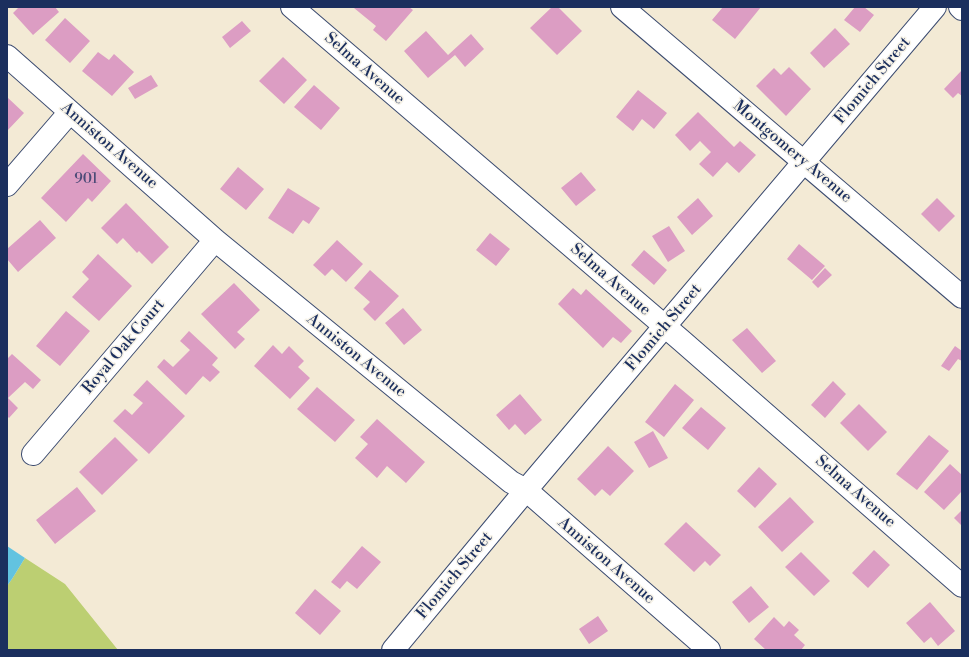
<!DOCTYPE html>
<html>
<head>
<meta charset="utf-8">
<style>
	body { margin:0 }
	#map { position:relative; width:969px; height:657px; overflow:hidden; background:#f3ead5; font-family:"Libre Bodoni",serif }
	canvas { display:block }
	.frame { position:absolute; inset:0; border:8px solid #1b2f5e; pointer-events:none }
</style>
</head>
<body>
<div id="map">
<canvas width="969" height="657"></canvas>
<div class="frame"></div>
</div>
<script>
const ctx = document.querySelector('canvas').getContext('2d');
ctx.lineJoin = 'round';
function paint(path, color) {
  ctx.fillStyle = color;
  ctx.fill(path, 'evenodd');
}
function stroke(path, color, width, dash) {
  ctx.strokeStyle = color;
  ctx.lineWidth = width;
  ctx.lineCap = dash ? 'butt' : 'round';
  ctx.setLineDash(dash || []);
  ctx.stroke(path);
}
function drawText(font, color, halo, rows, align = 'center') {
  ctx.font = font + ' "Libre Bodoni",serif';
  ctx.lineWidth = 3;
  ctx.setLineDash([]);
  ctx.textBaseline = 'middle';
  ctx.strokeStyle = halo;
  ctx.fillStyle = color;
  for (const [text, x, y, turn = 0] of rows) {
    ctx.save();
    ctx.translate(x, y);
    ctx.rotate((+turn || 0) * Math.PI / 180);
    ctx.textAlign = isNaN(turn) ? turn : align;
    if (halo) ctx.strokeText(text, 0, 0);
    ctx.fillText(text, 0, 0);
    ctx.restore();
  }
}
paint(new Path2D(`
	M 25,558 L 65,584 L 118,650 L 7,650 L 7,586 L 12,579 Z`), '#bccf72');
paint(new Path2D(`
	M 7,546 L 25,558 L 12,579 L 7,586 Z`), '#62c3e0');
paint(new Path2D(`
	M 19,7 L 55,7 L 59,12 L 33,35 L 13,13 Z
	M 355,7 L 409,7 L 413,10 L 386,41 L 373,30 L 376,26 L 354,8 Z
	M 552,7 L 558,7 L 582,31 L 557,55 L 530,28 Z
	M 723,7 L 761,7 L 735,39 L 712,20 Z
	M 855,7 L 864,7 L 874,15 L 860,32 L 844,20 Z
	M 65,18 L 90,41 L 70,63 L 45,40 Z
	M 242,21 L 251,31 L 230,48 L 222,37 Z
	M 835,28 L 850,44 L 824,68 L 810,53 Z
	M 426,31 L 448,55 L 471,34 L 484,49 L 465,67 L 455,55 L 428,78 L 404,51 Z
	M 98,52 L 109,60 L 114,54 L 134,72 L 112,96 L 82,71 Z
	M 283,57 L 307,80 L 284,104 L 259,81 Z
	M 789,67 L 811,89 L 786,116 L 756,86 L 774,68 L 781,75 Z
	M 962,70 L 962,96 L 958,93 L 953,98 L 944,89 Z
	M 151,75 L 158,86 L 135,99 L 128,88 Z
	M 314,85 L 340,108 L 321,130 L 294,107 Z
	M 638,90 L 667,113 L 654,129 L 642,119 L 633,131 L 616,117 Z
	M 7,97 L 24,113 L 7,131 Z
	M 698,112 L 734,147 L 740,141 L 756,155 L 739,173 L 727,162 L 713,177 L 699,164 L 711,152 L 700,141 L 690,151 L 675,135 Z
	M 83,154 L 111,181 L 92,202 L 88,198 L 66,222 L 41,198 Z
	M 238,167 L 264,189 L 246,210 L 220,189 Z
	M 581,172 L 596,190 L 576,206 L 561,188 Z
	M 288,188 L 320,208 L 309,224 L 303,220 L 293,234 L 268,218 Z
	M 698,198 L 713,216 L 692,235 L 677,217 Z
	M 937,198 L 955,216 L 939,232 L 921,214 Z
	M 126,203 L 169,247 L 152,264 L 139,251 L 137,253 L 123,238 L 117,244 L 101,228 Z
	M 40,220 L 56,238 L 18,272 L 7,259 L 7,249 Z
	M 669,226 L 685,251 L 668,262 L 652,236 Z
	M 490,233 L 510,249 L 496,266 L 476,250 Z
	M 337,240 L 363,264 L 346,282 L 332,269 L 325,276 L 313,265 Z
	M 799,244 L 825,266 L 812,280 L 787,259 Z
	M 644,250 L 667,270 L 654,285 L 631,265 Z
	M 98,254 L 132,286 L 99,321 L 72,297 L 89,279 L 82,272 Z
	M 825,268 L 832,275 L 818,288 L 812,282 Z
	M 370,270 L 399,296 L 375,321 L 363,309 L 370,302 L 354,288 Z
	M 234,283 L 260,310 L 237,332 L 245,339 L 235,349 L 201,314 Z
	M 573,288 L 581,295 L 586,289 L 632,331 L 621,343 L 613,337 L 603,348 L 558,304 Z
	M 403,308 L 422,330 L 404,345 L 385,323 Z
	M 66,311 L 90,331 L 60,366 L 36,346 Z
	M 747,328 L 776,361 L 762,373 L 732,340 Z
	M 189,331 L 218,358 L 212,365 L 220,372 L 210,382 L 203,376 L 186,395 L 157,367 L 164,359 L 173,367 L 190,350 L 180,341 Z
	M 273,345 L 282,354 L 289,346 L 304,361 L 298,367 L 310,378 L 290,399 L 254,366 Z
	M 955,346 L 962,351 L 962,361 L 958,359 L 949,371 L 941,366 Z
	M 12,354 L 41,380 L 33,389 L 25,382 L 8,398 L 18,408 L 9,418 L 7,416 L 7,359 Z
	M 147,380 L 185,416 L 149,454 L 113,421 L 125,409 L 132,415 L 143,403 L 133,395 Z
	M 833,381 L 846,394 L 825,418 L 811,405 Z
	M 675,384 L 694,400 L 664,437 L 645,422 Z
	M 317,387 L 355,420 L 335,442 L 297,409 Z
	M 520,394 L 542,420 L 525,435 L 515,424 L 509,430 L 496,415 Z
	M 859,404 L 887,432 L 868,451 L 840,423 Z
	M 701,407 L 726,428 L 708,450 L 682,428 Z
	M 377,419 L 425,462 L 406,483 L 387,466 L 377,478 L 355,458 L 368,444 L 360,437 Z
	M 653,431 L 668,458 L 649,468 L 634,442 Z
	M 929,435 L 949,451 L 917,490 L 896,474 Z
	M 115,437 L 138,460 L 102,495 L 79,472 Z
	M 608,446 L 634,471 L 610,496 L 602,489 L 595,496 L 577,479 Z
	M 950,464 L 962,475 L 962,491 L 944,510 L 924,492 Z
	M 759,467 L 777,484 L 755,508 L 737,491 Z
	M 77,487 L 96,511 L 55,544 L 36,520 Z
	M 790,497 L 814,522 L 782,552 L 758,527 Z
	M 962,510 L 962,526 L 954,518 Z
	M 686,522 L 721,555 L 710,566 L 705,561 L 694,572 L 664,544 Z
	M 362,546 L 381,562 L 357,589 L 347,581 L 340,589 L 331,582 Z
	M 874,550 L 890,565 L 868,588 L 852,573 Z
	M 801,552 L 830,581 L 814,596 L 785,567 Z
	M 751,586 L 769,607 L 749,623 L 732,602 Z
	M 315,589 L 341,611 L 320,635 L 295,613 Z
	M 930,602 L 955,631 L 938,646 L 931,637 L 924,643 L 906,623 Z
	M 598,616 L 608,631 L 589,644 L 579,629 Z
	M 774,617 L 784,627 L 789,621 L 799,630 L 794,635 L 805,645 L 801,650 L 766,650 L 754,639 Z`), '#dc9dc3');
const minor = new Path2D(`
	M 292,7 L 682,341 L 962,586
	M 622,7 L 962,297
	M 960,7 L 962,9
	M 7,56 L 215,240 L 511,482 L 526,490 L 709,650
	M 7,185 L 70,112
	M 33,454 L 215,240
	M 393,650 L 526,490 L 935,7`);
stroke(minor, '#3b4b70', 24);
stroke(minor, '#fff', 22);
drawText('14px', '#4b4a77', null, [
	["901",86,180]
]);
drawText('16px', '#1b2f5e', '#f7f3e8', [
	["Selma Avenue",364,69,41],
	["Flomich Street",873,81,-50],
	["Anniston Avenue",109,146,41],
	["Montgomery Avenue",792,152,40],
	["Selma Avenue",610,280,41],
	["Flomich Street",664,328,-50],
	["Royal Oak Court",124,347,-50],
	["Anniston Avenue",356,356,39],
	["Selma Avenue",855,492,41],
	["Anniston Avenue",606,561,41],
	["Flomich Street",455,576,-50]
]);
</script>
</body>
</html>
